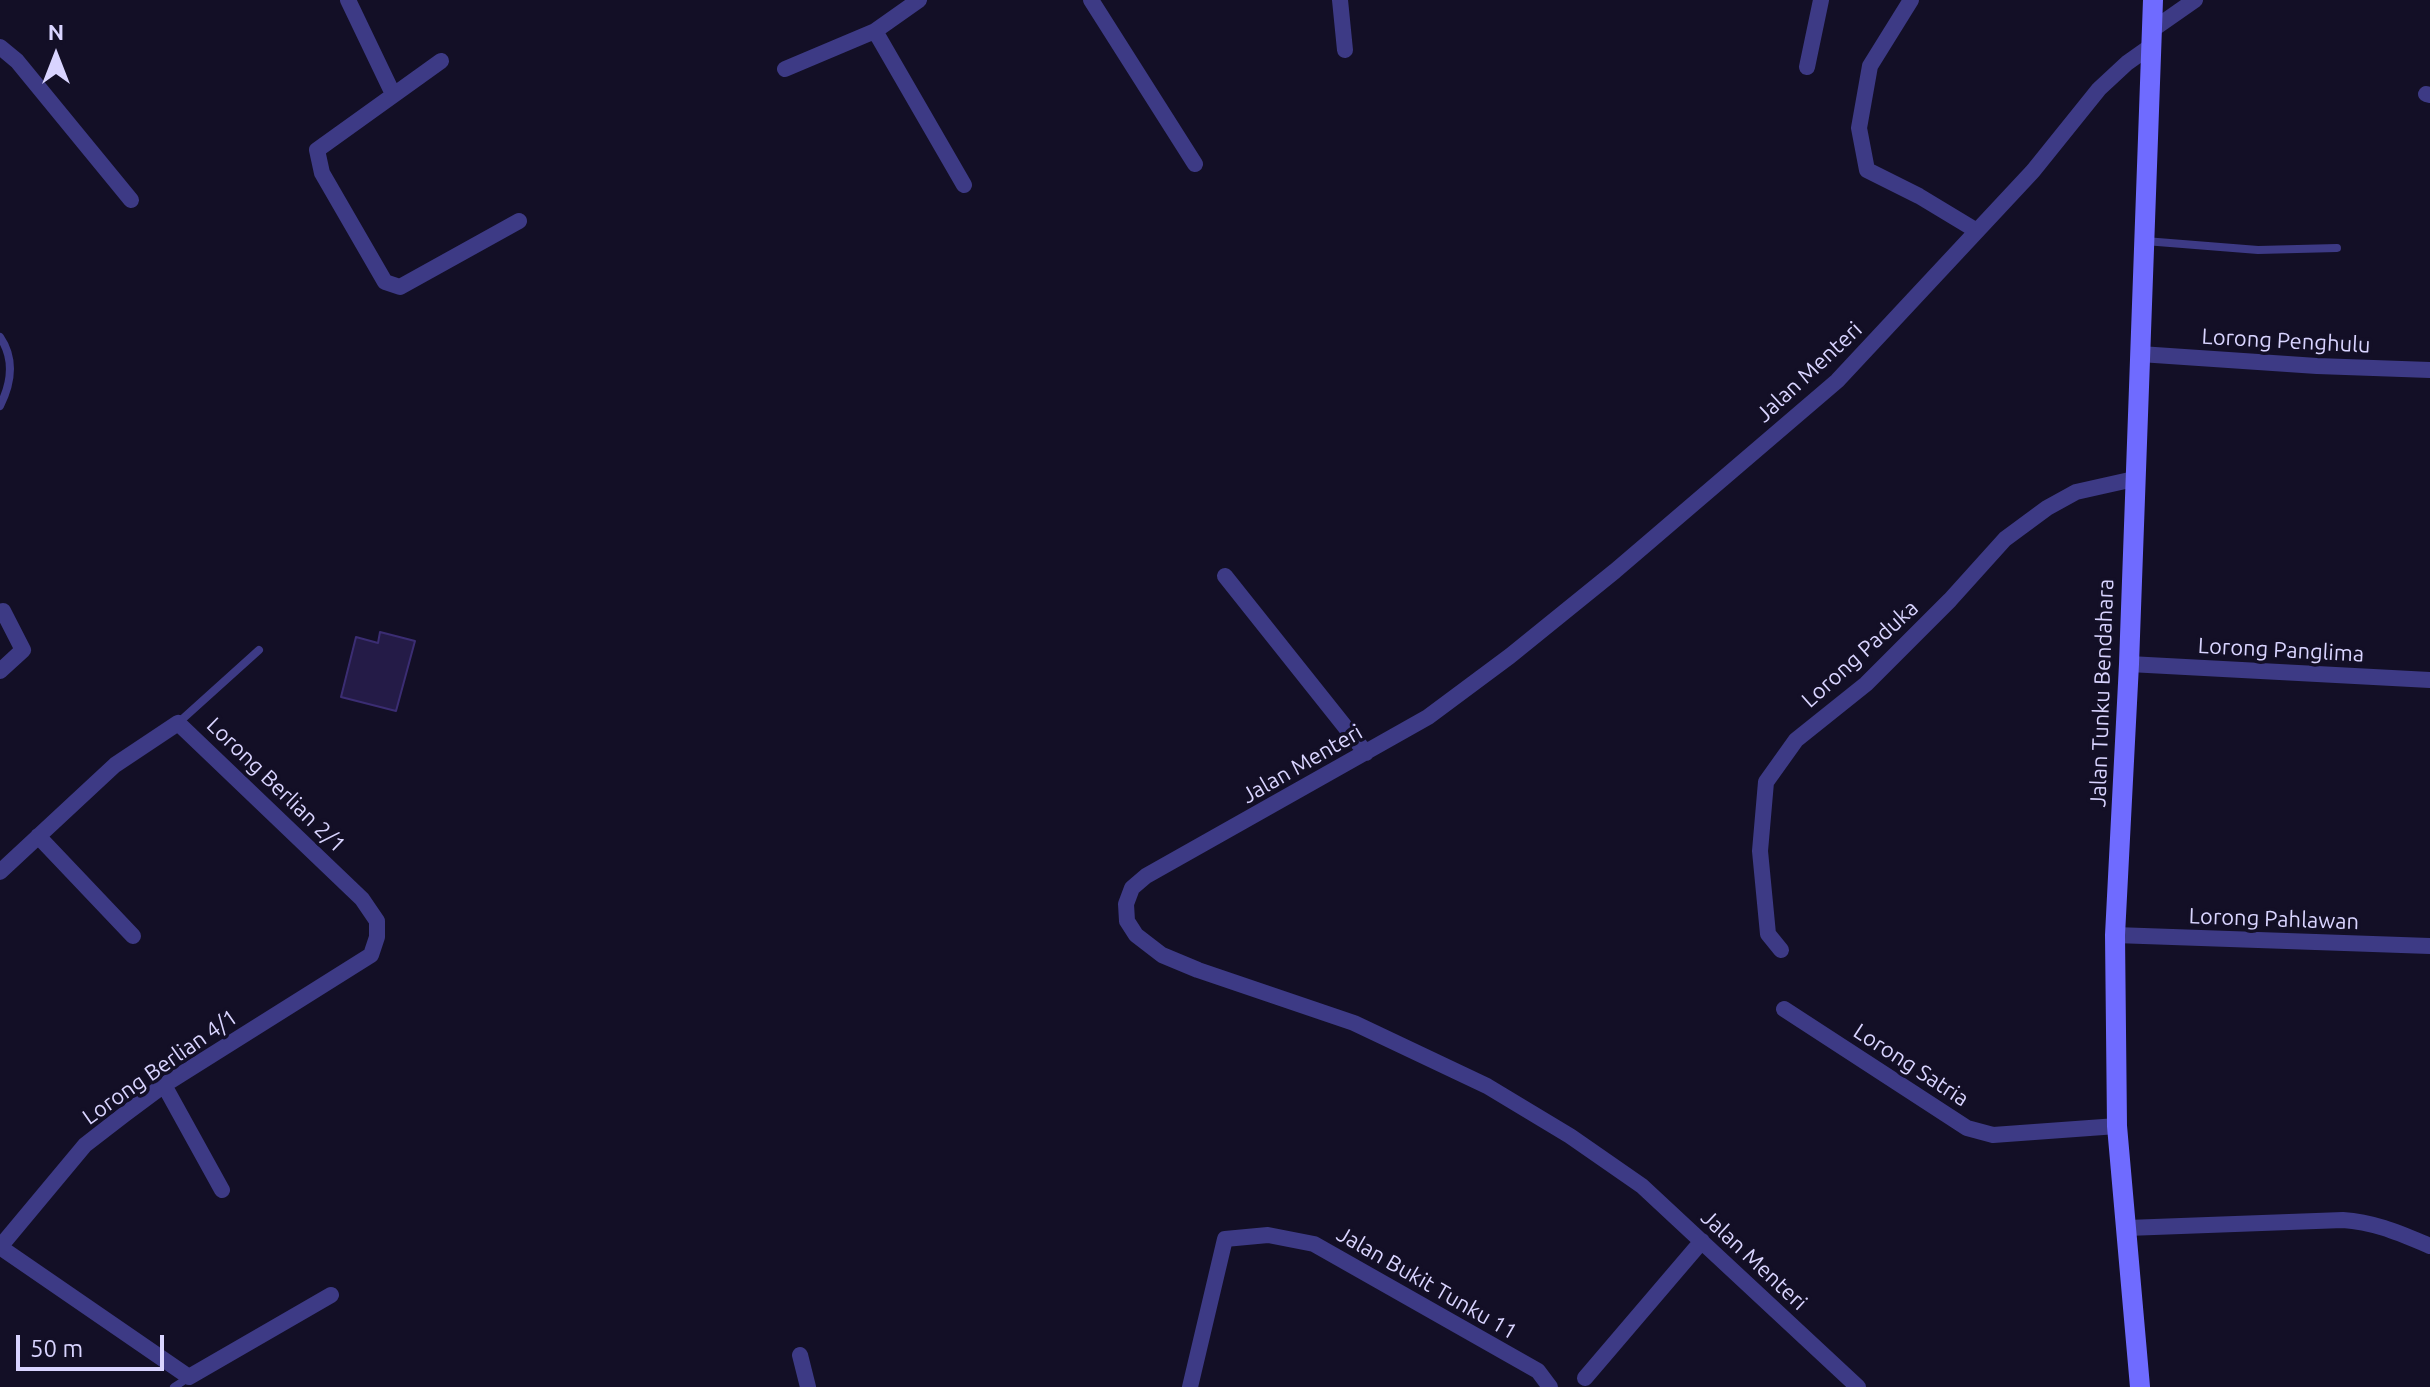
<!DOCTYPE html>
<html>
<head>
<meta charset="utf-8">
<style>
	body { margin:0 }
	#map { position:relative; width:2430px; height:1387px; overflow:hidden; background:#130f26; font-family:Ubuntu,sans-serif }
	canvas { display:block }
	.north { position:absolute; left:16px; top:16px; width:80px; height:80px; -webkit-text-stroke:6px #130f26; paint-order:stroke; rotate:0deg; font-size:22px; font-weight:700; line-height:32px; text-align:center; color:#d9d4ff }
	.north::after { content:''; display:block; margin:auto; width:28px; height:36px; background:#d9d4ff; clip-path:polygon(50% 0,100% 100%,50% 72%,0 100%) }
	.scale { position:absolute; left:16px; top:1335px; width:148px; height:36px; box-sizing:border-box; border:4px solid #d9d4ff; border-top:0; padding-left:10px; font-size:24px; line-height:28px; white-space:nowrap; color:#d9d4ff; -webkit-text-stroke:6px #130f26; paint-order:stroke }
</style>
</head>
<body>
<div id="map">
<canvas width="2430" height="1387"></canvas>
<div class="north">N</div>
<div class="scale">50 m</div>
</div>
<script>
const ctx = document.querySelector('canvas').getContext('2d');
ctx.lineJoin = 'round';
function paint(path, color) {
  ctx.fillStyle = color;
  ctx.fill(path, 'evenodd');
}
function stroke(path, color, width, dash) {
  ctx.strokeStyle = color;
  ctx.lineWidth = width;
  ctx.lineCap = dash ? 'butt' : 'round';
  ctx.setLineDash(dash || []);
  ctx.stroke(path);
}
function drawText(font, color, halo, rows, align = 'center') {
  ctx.font = font + ' Ubuntu,sans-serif';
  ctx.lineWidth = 7;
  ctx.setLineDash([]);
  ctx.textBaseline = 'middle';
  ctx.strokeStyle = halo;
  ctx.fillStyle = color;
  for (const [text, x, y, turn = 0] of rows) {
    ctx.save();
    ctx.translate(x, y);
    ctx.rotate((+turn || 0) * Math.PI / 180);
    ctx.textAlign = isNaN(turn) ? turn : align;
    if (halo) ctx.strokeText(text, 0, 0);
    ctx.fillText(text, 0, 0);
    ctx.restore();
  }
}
const building = new Path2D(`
	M 380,632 L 415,641 L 396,711 L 341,697 L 356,637 L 378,643 Z`);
paint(building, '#241b47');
stroke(building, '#3b2d73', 2);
stroke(new Path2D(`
	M 2145,241 L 2258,250 L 2337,248
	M 0,337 C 15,359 12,382 0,406
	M 178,723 L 259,650
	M 174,1387 L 188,1378`), '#3d3a85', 8);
stroke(new Path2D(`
	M 348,0 L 393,94
	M 1091,0 L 1195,164
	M 1340,0 L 1345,50
	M 1911,0 L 1870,66 L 1859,128 L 1867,170 L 1919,196 L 1977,231
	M 2152,30 L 2195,0
	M 875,31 L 964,185
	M 0,47 L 17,61 L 131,200
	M 441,61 L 317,150 L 322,173 L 385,282 L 400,287 L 519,221
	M 1807,67 L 1821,0
	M 785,69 L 875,31 L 919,0
	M 2426,94 L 2430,95
	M 2140,354 L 2317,366 L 2430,370
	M 1225,576 L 1366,753
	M 0,614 L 3,611 L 23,650 L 0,671
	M 2129,664 L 2430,680
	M 38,836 L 133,936
	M 0,872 L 115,765 L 178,723 L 362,899 L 377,921 L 377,937 L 371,955 L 164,1085 L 125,1114 L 85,1145 L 0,1247
	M 2115,935 L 2430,946
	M 1781,950 L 1768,934 L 1760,851 L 1766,782 L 1796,740 L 1866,684 L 1950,600 L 2005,539 L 2047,508 L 2076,492 L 2134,479
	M 1784,1009 L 1967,1128 L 1993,1135 L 2117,1126
	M 164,1085 L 222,1190
	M 2127,1228 L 2343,1220 C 2375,1222 2401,1234 2430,1246
	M 0,1247 L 189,1377 L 331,1295
	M 800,1355 L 808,1387
	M 1585,1378 L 1702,1241
	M 1190,1387 L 1225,1239 L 1268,1235 L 1314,1244 L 1538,1371 L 1550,1387
	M 1858,1387 L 1642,1186 L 1570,1136 L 1487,1086 L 1354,1023 L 1198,970 L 1162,955 L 1136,935 L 1127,921 L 1126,904 L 1132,888 L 1146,876 L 1428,717 L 1510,656 L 1615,571 L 1837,381 L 2033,171 L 2099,89 L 2127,63 L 2151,46`), '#3d3a85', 16);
stroke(new Path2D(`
	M 2140,1387 L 2117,1126 L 2115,935 L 2129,664 L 2153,0`), '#6f6bff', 20);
drawText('22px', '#d9d4ff', '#130f26', [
	["Lorong Penghulu",2286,341,3],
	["Jalan Menteri",1809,372,-43],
	["Lorong Panglima",2281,650,3],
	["Lorong Paduka",1860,654,-42],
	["Jalan Tunku Bendahara",2102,693,-88],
	["Jalan Menteri",1302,764,-30],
	["Lorong Berlian 2/1",276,785,44],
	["Lorong Pahlawan",2274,919,2],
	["Lorong Satria",1911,1065,33],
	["Lorong Berlian 4/1",160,1067,-35],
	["Jalan Menteri",1754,1260,43],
	["Jalan Bukit Tunku 11",1427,1283,30]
]);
</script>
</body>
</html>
